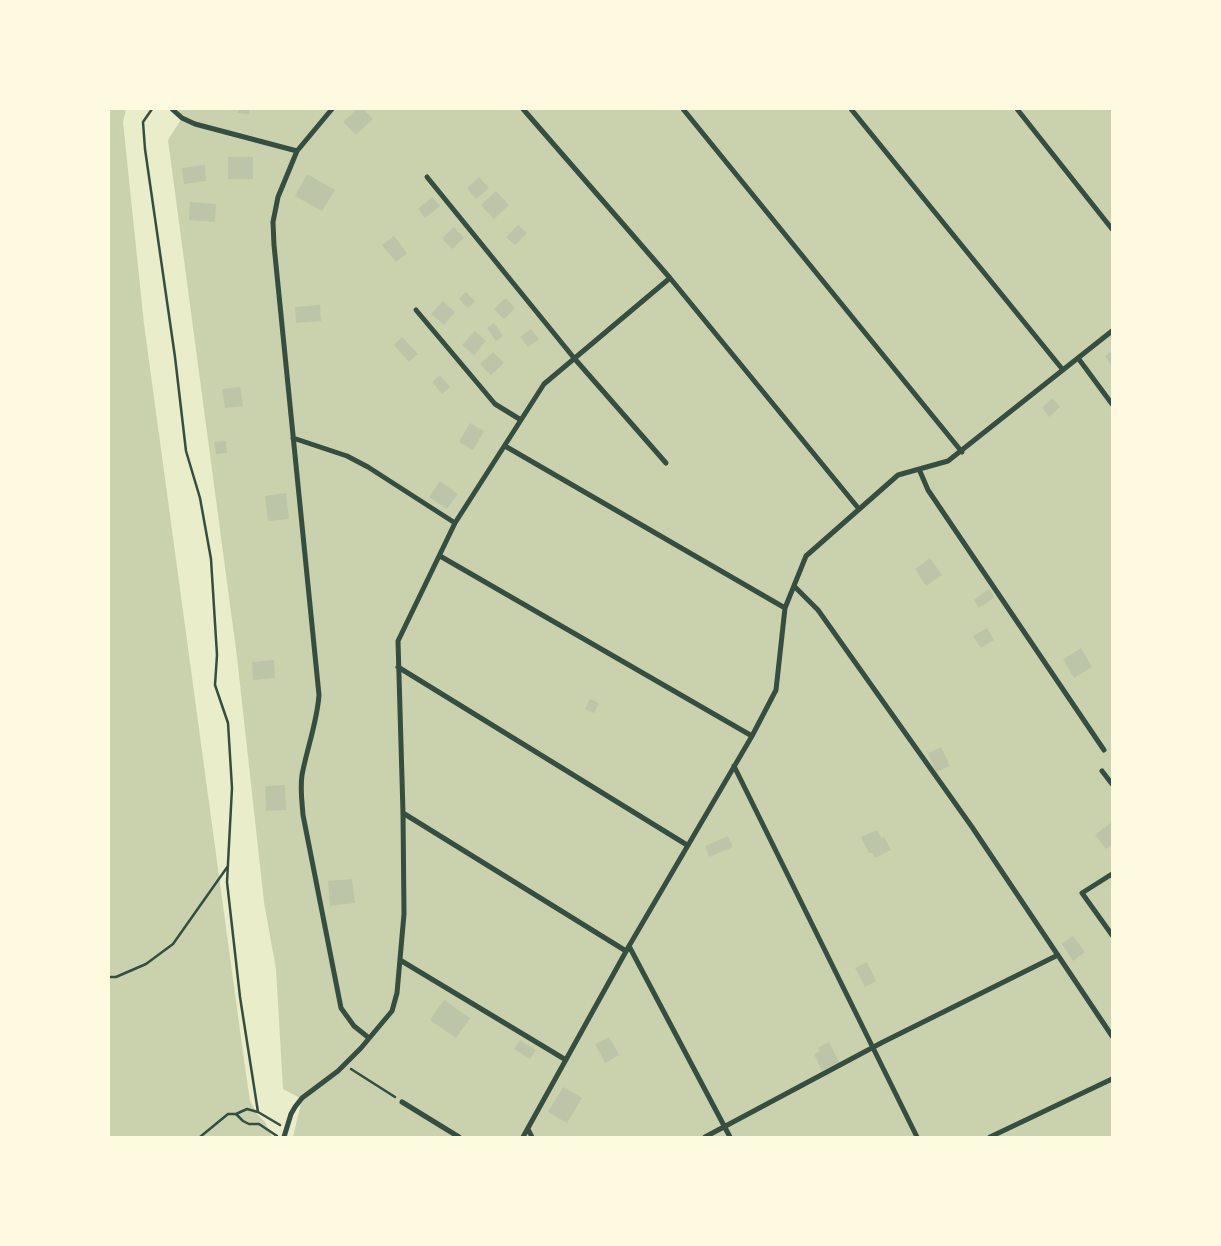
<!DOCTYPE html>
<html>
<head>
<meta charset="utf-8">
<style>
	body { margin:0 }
	#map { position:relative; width:1221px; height:1246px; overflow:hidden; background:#e9edc9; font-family:Arial,sans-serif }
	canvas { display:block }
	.frame { position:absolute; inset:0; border:110px solid #fefae0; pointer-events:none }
</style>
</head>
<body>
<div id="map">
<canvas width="1221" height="1246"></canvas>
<div class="frame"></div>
</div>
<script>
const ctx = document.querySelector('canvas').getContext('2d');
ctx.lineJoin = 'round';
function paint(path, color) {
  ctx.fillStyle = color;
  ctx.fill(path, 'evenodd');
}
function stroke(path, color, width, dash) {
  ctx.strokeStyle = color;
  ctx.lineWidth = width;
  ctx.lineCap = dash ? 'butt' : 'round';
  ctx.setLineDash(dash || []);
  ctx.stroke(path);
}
paint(new Path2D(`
	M 109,109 L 126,109 L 123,122 L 144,324 L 244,1060 L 250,1101 L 257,1114 L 265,1122 L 272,1137 L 109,1137 Z
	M 172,109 L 1112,109 L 1112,1137 L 293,1137 L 302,1099 L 283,1089 L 276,969 L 264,902 L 237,657 L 168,140 L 182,118 Z`), '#cad2ad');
paint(new Path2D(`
	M 238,109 L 249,109 L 249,114 L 238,113 Z
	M 357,109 L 363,109 L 373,119 L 356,135 L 343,122 Z
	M 228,157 L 253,157 L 253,179 L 228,179 Z
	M 205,165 L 206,181 L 184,184 L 182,168 Z
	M 307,174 L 335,190 L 322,211 L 295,196 Z
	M 479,177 L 489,188 L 476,199 L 467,188 Z
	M 496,191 L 509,205 L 494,219 L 481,205 Z
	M 432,197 L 440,206 L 425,218 L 418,209 Z
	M 190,202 L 216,204 L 215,222 L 189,220 Z
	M 518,225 L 527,233 L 515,245 L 506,237 Z
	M 454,227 L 464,238 L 452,249 L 442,238 Z
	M 394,236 L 407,253 L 396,262 L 382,245 Z
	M 466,292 L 475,301 L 468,308 L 459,299 Z
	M 506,298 L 515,308 L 504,319 L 494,309 Z
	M 443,301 L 455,312 L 444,325 L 431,314 Z
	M 320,305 L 321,321 L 296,323 L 295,307 Z
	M 494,323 L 503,336 L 496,341 L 487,328 Z
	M 531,329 L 539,339 L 528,347 L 520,337 Z
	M 475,331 L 486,341 L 474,355 L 462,345 Z
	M 402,337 L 418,354 L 409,362 L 394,345 Z
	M 1112,351 L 1112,367 L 1105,356 Z
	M 493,352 L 504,363 L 491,375 L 480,364 Z
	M 440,375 L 450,387 L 442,394 L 432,382 Z
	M 240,387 L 243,406 L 225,408 L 222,389 Z
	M 1052,398 L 1060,407 L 1049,417 L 1042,408 Z
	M 470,423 L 484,431 L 473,450 L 459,442 Z
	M 226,441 L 227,453 L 216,454 L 214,442 Z
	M 440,481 L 458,494 L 447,509 L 429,497 Z
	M 286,493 L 289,519 L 268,521 L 265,496 Z
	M 930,558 L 942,575 L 926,586 L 915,569 Z
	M 989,589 L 995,597 L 979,608 L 974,600 Z
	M 987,628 L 994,640 L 981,648 L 973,636 Z
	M 1081,648 L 1092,667 L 1074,678 L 1063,659 Z
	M 274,660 L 275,678 L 253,680 L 252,662 Z
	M 590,699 L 599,703 L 594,713 L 585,709 Z
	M 941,747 L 950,766 L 936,772 L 928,753 Z
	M 285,785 L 286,810 L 266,811 L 265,786 Z
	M 1112,822 L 1112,844 L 1106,849 L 1095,835 Z
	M 877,830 L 881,838 L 884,837 L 891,850 L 875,858 L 872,853 L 869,853 L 861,837 Z
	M 728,836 L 733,847 L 709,857 L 705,846 Z
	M 352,879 L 355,903 L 330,906 L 328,881 Z
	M 1073,936 L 1085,952 L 1073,961 L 1062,944 Z
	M 867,962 L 876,981 L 865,987 L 855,968 Z
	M 444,1000 L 470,1018 L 456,1038 L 430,1020 Z
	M 609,1037 L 619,1055 L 605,1063 L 595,1044 Z
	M 520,1040 L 536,1050 L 530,1059 L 514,1049 Z
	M 829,1042 L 839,1062 L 822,1071 L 814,1054 L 820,1051 L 818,1048 Z
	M 563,1087 L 582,1098 L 567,1123 L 548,1112 Z`), '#bcc5a7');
stroke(new Path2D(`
	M 152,109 L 143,122 L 145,149 L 175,357 L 186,451 L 200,498 L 211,559 L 217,655 L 215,685 L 228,723 L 232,788 L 227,882 L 240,997 L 258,1112
	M 109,977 L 116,977 L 146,964 L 173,944 L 228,866
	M 351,1069 L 395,1097
	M 236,1114 L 243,1121 L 249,1124 L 259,1124 L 277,1136
	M 200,1137 L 228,1114 L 236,1114 L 247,1109 L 258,1112 L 280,1125`), '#344e41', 2.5);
stroke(new Path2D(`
	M 172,109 L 182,118 L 195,124 L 297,151
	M 332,109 L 297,151 L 278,197 L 273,222 L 274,245 L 319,695 C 317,723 307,748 302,775 C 300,789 302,802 303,815 L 341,1008 L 354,1026 L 369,1038
	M 523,109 L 670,278 L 859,509
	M 683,109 L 962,452
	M 851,109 L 1063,370
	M 1017,109 L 1112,229
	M 427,177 L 574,358 L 666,463
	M 416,310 L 495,404 L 521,420
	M 1078,358 L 1112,404
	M 293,438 L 347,456 L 368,467 L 455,523
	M 505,446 L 785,608
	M 919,469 L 928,490 L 1104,750
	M 440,556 L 752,736
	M 795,587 L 818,610 L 972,827 L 1112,1036
	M 398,667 L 687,845
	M 734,766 L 917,1137
	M 1102,771 L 1112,784
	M 403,813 L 626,951
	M 1112,874 L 1082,893 L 1112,935
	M 629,946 L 730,1137
	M 400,960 L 566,1060
	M 402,1102 L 459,1137
	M 528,1129 L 532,1137
	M 284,1137 L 291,1114 L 295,1107 L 302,1098 L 338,1071 L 361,1048 L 392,1011 L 397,993 L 404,914 L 403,813 L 398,641 L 455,523 L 544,384 L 670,278
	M 523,1137 L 629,946 L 752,736 L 776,690 L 785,608 L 806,556 L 898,475 L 948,461 L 1112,331
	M 705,1137 L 883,1042 L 1058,955
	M 990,1137 L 1112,1079`), '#344e41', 5);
</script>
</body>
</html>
